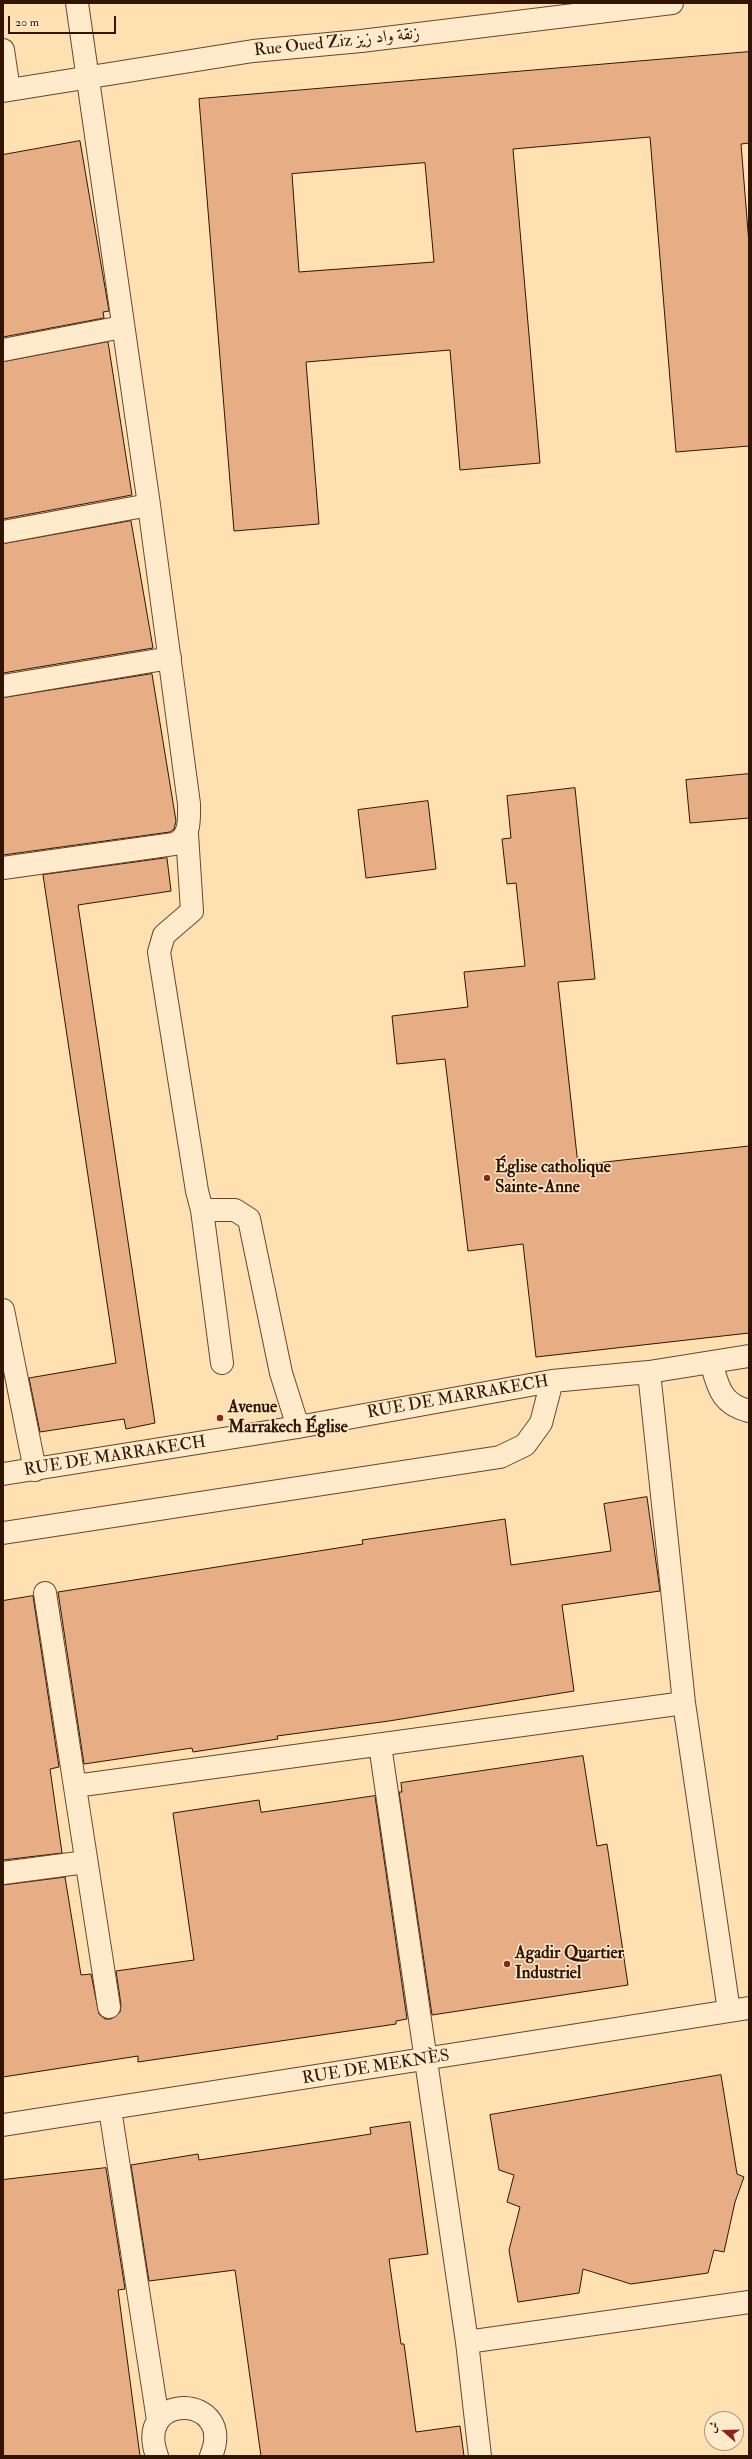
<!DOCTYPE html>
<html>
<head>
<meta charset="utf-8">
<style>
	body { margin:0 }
	#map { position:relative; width:752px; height:2459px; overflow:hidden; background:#ffe0b1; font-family:"IM FELL Double Pica",Amiri,serif }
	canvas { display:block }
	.frame { position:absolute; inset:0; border:4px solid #311404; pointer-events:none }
	.north { position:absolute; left:704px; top:2411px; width:40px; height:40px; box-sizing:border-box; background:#ffebcc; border:1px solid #ad957c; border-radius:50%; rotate:290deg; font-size:11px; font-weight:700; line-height:16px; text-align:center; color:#311404 }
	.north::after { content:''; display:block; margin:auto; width:14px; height:18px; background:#8f2418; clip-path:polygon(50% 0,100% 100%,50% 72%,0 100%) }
	.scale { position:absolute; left:8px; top:16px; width:108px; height:18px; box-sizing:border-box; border:2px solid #311404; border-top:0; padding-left:5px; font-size:12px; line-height:14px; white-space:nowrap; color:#311404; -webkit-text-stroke:3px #ffebcc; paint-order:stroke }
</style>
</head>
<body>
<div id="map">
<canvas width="752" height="2459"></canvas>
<div class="frame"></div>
<div class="north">ش</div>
<div class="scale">20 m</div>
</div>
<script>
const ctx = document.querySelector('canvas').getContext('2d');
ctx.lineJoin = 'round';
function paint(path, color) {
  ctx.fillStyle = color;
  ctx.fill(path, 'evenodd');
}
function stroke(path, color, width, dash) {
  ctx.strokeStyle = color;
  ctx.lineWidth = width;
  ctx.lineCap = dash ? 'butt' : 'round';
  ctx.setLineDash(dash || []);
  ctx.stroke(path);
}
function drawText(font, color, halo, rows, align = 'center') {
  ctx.font = font + ' "IM FELL Double Pica",Amiri,serif';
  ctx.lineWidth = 3;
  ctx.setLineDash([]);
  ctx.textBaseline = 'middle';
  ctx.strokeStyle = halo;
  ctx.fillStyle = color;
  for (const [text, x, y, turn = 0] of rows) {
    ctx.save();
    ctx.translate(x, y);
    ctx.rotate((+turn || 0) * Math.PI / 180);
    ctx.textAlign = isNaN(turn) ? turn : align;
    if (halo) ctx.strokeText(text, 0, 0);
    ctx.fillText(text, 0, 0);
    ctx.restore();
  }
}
const building = new Path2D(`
	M 749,52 L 749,143 L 741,144 L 749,244 L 749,446 L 676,452 L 650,137 L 513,149 L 540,463 L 460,470 L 450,350 L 306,362 L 319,524 L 234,531 L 199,99 ZM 425,163 L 434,262 L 299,272 L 292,174 Z
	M 80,141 L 109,311 L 103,312 L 104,318 L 3,337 L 3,155 Z
	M 108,342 L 132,495 L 3,519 L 3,362 Z
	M 131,521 L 153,648 L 3,673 L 3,544 Z
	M 152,674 L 176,821 L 174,829 L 170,832 L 3,855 L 3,698 Z
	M 749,774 L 749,818 L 690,823 L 686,780 Z
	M 575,788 L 595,979 L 558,982 L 578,1165 L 749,1146 L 749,1333 L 536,1357 L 523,1244 L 468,1251 L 445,1059 L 397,1064 L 392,1016 L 468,1007 L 464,972 L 525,966 L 516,883 L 507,884 L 502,839 L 511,838 L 507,796 Z
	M 428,801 L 436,869 L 366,878 L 358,810 Z
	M 167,858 L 171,891 L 78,905 L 155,1423 L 126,1429 L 124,1419 L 40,1432 L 29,1378 L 116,1363 L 43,875 Z
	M 647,1497 L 660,1591 L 562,1605 L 574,1691 L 389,1721 L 277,1736 L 278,1739 L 193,1752 L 192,1748 L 84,1764 L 58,1592 L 363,1544 L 362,1540 L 505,1519 L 511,1565 L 611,1551 L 604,1504 Z
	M 33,1596 L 59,1767 L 50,1769 L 62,1853 L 3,1860 L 3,1601 Z
	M 583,1756 L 597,1846 L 607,1844 L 628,1985 L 432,2015 L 399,1792 L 402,1792 L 401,1783 Z
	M 375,1796 L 407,2019 L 396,2021 L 396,2024 L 138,2062 L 138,2056 L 3,2077 L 3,1885 L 65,1877 L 81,1975 L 91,1974 L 99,2014 L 105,2019 L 111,2019 L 120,2012 L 121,2005 L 116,1971 L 194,1960 L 173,1813 L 259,1800 L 261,1812 Z
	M 721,2075 L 737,2174 L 744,2177 L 735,2202 L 724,2252 L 714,2250 L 708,2273 L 631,2284 L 583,2269 L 579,2293 L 518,2302 L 509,2250 L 520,2207 L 507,2202 L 514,2175 L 499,2170 L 490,2115 Z
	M 410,2122 L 428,2254 L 389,2259 L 401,2344 L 404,2344 L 416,2432 L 460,2426 L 464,2456 L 261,2456 L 235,2270 L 149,2281 L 131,2165 L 198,2154 L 199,2160 L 286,2147 L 371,2134 L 370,2128 Z
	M 106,2168 L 125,2289 L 118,2290 L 140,2456 L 3,2456 L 3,2180 Z`);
paint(building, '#e7ae85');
stroke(building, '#311404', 1);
const minor = new Path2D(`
	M 3,50 L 9,90
	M 3,91 L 253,51 L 361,41 L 672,3
	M 3,350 L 122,327
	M 3,532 L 149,505
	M 3,686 L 170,658
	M 187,834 L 192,911 L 164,935 L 159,952 L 197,1191 L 202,1210 L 235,1210 L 249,1219 L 281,1373 L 298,1427
	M 3,868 L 174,844 C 191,837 189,820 189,804 L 149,505 L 77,3
	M 202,1210 L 222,1363
	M 3,1310 L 35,1470
	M 711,1362 C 718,1387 721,1404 749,1411
	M 649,1372 L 684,1703 L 729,2011
	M 3,1474 L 298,1427 L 552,1381 L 649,1372 L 749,1356
	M 3,1533 L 500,1457 L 525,1445 L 541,1423 L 552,1381
	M 45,1593 L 109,2007
	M 380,1745 L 467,2342 L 480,2456
	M 75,1786 L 684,1703
	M 3,1873 L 86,1862
	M 110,2109 L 158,2420
	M 3,2125 L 749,2008
	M 467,2342 L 749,2302
	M 157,2456 C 133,2390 237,2394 211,2456`);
stroke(minor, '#64472f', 24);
stroke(minor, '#ffebcc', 22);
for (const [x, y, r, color] of [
	[487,1178,4,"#8f2418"],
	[220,1418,4,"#8f2418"],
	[507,1964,4,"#8f2418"]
]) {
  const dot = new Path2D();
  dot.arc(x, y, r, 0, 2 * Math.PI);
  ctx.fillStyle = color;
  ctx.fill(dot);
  stroke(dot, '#ffebcc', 1.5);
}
drawText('17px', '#311404', '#ffebcc', [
	["Rue Oued Ziz زنقة واد زيز",337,43,-6],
	["RUE DE MARRAKECH",458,1398,-10],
	["RUE DE MARRAKECH",115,1457,-9],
	["RUE DE MEKNÈS",376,2068,-9]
]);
drawText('bold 17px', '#311404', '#ffebcc', [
	["Église catholique",495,1168],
	["Sainte-Anne",495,1188],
	["Avenue",228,1408],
	["Marrakech Église",228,1428],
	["Agadir Quartier",515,1954],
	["Industriel",515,1974]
], 'left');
</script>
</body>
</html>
